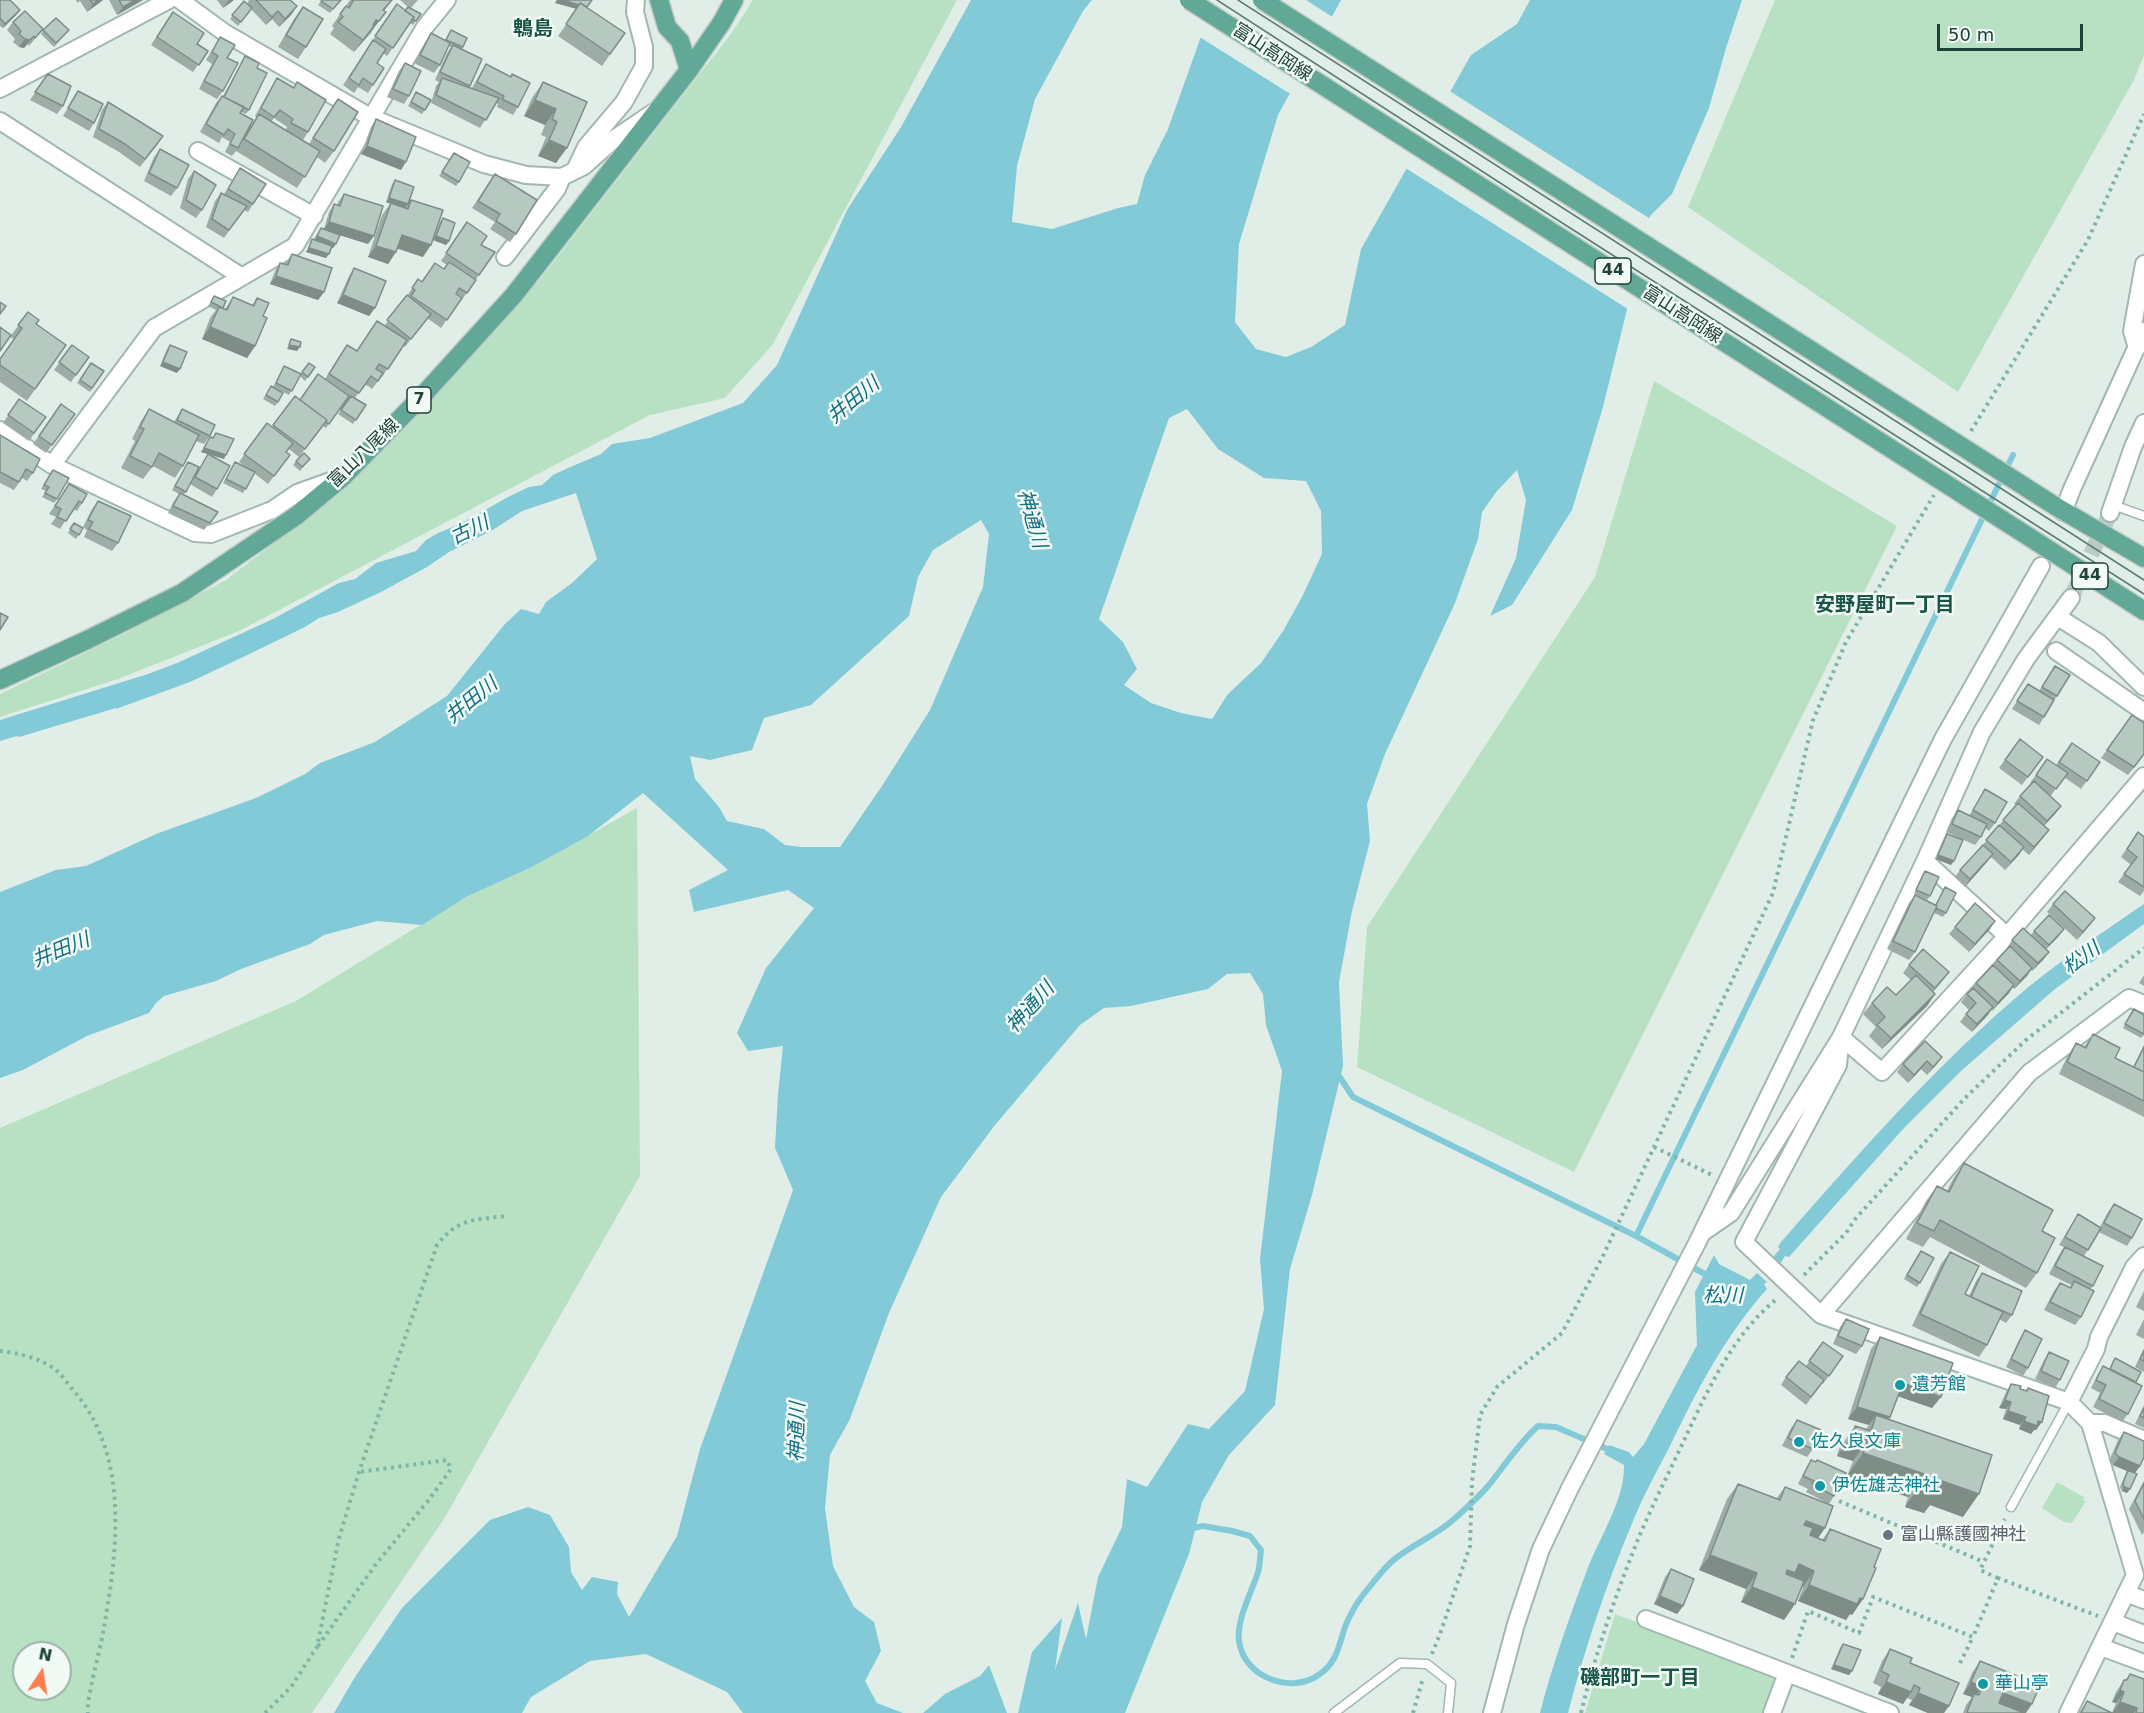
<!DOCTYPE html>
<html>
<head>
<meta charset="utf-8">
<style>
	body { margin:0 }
	#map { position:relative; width:2144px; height:1713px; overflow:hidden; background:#e1eee8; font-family:"DejaVu Sans",sans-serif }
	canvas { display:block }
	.north { position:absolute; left:12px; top:1641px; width:60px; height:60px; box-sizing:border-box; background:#f2faf6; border:2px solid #9eb0aa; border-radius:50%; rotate:12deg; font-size:16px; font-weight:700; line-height:24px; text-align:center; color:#1f4138 }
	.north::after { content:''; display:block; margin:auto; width:21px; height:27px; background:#ff7c4e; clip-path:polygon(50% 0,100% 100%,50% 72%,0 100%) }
	.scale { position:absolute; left:1937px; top:24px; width:146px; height:27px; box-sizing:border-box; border:3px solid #1f4138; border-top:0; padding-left:8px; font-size:18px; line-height:21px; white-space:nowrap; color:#1f4138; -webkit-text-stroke:4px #f2faf6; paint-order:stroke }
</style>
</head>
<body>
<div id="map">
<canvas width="2144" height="1713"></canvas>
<div class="north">N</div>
<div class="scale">50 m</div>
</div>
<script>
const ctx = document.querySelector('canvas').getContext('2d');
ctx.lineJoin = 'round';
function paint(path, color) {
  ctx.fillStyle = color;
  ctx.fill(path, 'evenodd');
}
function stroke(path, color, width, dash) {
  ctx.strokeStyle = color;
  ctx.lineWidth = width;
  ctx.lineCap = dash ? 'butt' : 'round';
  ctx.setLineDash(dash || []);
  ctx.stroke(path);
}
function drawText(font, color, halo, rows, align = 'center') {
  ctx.font = font + ' "DejaVu Sans","Noto Sans JP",sans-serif';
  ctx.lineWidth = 5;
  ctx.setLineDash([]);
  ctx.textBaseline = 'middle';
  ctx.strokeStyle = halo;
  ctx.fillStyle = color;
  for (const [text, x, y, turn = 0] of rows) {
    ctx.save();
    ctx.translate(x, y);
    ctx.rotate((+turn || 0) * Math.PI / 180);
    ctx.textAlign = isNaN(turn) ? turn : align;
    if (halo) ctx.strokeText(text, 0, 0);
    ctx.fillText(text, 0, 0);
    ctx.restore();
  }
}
paint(new Path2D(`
	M 753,0 L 957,0 L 773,344 L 725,398 L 650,415 L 239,631 L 118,679 L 0,717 L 0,694 L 126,633 L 226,580 L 349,485 L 542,277 L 733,31 Z
	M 1775,0 L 2144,0 L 2144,55 L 2134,80 L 1958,392 L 1688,207 Z
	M 1654,381 L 1897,526 L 1574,1172 L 1357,1067 L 1367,927 L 1595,577 Z
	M 637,808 L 640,1176 L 444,1519 L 312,1713 L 0,1713 L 0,1128 L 296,1001 L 466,897 L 532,867 ZM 24,1653 L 60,1653 L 60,1689 L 24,1689 Z
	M 2057,1482 L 2084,1497 L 2083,1500 L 2086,1501 L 2072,1523 L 2064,1522 L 2042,1508 Z
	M 1615,1614 L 1773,1673 L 1777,1682 L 1765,1713 L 1585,1713 Z`), '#b8e1c4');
paint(new Path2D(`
	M 971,0 L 1092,0 L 1083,11 L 1035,99 L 1017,166 L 1012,222 L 1052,229 L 1118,208 L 1137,204 L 1145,175 L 1168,129 L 1214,0 L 1341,0 L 1278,115 L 1239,244 L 1235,322 L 1256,349 L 1286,357 L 1311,347 L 1345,325 L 1361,249 L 1471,55 L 1517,24 L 1530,0 L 1742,0 L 1726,48 L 1709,108 L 1672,194 L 1650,216 L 1603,407 L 1572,510 L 1512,605 L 1490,616 L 1516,558 L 1526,500 L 1517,470 L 1497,491 L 1482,512 L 1478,539 L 1455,603 L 1385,754 L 1367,804 L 1370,841 L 1352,911 L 1339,982 L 1343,1066 L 1312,1195 L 1290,1269 L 1275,1405 L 1229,1455 L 1202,1502 L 1189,1554 L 1125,1713 L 1018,1713 L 1032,1652 L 1062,1618 L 1055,1670 L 1078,1603 L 1086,1639 L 1098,1577 L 1122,1527 L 1127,1479 L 1147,1487 L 1188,1424 L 1209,1429 L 1245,1391 L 1264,1309 L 1260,1259 L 1282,1071 L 1266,1025 L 1263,994 L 1250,973 L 1227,974 L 1208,989 L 1131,1006 L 1104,1008 L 1080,1025 L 995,1125 L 941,1197 L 889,1313 L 850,1419 L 830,1455 L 825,1508 L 833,1566 L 854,1607 L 874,1622 L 881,1651 L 865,1681 L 877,1703 L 903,1713 L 743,1713 L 727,1692 L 646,1654 L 590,1661 L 531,1697 L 522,1713 L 334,1713 L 355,1677 L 402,1608 L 490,1520 L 528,1507 L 550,1515 L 569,1547 L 571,1572 L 582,1590 L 592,1577 L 618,1582 L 617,1594 L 629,1617 L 677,1536 L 700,1449 L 793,1190 L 775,1148 L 778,1094 L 783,1046 L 748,1051 L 737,1033 L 766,968 L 814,908 L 788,890 L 694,912 L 689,890 L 728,870 L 643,793 L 588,836 L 532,867 L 466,897 L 422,925 L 377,921 L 324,935 L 310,944 L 241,969 L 216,981 L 164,996 L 156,1003 L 149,1013 L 87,1036 L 23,1070 L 0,1078 L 0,892 L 56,870 L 86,866 L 156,834 L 256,798 L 305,774 L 320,763 L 375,742 L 447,696 L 504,625 L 521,609 L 539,614 L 546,602 L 572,583 L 597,559 L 576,493 L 522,511 L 491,531 L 449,552 L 427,567 L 381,592 L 338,612 L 319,618 L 305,627 L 239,659 L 190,682 L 116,709 L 116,708 L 19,737 L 17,736 L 0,741 L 0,720 L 148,674 L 177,663 L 273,619 L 339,583 L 355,579 L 376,563 L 416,551 L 426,540 L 438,533 L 460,524 L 508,497 L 529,487 L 542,485 L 553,475 L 568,468 L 601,454 L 612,444 L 650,438 L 743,403 L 777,365 L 847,210 L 901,127 ZM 1187,409 L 1218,449 L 1264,478 L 1306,481 L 1321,511 L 1322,554 L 1302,597 L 1283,631 L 1261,663 L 1228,694 L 1212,719 L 1181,713 L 1151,703 L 1124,685 L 1137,669 L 1123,642 L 1099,619 L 1169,418 ZM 981,520 L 989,534 L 983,587 L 930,710 L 882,786 L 840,847 L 801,847 L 785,845 L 764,829 L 727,821 L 719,807 L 695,779 L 690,756 L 710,760 L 752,750 L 764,718 L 811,705 L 909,616 L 918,577 L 933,550 Z
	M 2144,904 L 2144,924 L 2055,989 L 1961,1071 L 1904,1128 L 1789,1257 L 1785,1256 L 1779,1266 L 1771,1259 L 1780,1249 L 1778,1247 L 1781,1242 C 1854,1159 1928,1074 2012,1001 C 2053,965 2099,935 2144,904 Z
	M 1714,1255 L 1719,1264 L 1750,1280 L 1757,1273 L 1767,1282 L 1764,1284 L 1767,1289 C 1725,1336 1698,1388 1671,1444 C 1657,1471 1642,1498 1631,1526 C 1606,1585 1584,1651 1568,1713 L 1540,1713 C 1552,1666 1569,1618 1586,1573 C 1598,1539 1625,1501 1624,1465 L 1604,1454 L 1609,1445 L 1629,1452 L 1633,1457 L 1644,1444 L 1697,1345 L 1695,1292 Z
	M 989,1665 L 1007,1713 L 923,1713 L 945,1694 L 980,1676 Z`), '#83cad9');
paint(new Path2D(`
	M 1211,0 L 1306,0 L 1334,18 L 1292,95 L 1198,36 Z
	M 1448,90 L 1652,220 L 1631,311 L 1404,167 Z`), '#e1eee8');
stroke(new Path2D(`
	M 1337,1073 L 1353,1097 L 1636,1236 L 1712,1278
	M 1636,1236 L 2013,455
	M 1188,1529 L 1203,1526 L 1232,1531 L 1250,1536 L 1261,1550 C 1260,1557 1260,1565 1258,1572 C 1252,1592 1236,1620 1239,1641 C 1244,1678 1292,1695 1320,1674 C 1337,1662 1339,1645 1345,1627 C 1349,1617 1356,1604 1363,1595 C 1373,1583 1384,1567 1396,1558 C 1414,1544 1436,1535 1453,1520 C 1465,1509 1478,1498 1489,1485 C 1505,1465 1519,1443 1538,1426 L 1556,1427 L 1614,1452`), '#83cad9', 6);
stroke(new Path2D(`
	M 2071,598 L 2110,513`), '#bacbc5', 16, [16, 8]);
const service = new Path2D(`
	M 2113,505 L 2144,516
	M 2011,1507 L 2069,1402
	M 1334,1713 L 1400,1663 L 1427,1664 L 1451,1683 L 1448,1713`);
const minor = new Path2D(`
	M 180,0 L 225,33 L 370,117 L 484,164 L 526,175 L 562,177 L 584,166 L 614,139 L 654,112
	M 0,89 L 169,0
	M 0,121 L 242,277
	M 198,151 L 314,216
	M 576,168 L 586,147 L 624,102 L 644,66 L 644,47 L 635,12 L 636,0
	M 505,257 L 557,189 L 562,177
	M 2137,348 L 2132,331 L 2144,264
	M 0,430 L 52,465 L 195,533 L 211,534 L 272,510 L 297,493 L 339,478
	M 52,465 L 154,328 L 295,246 L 425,27 L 447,0
	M 2063,512 L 2072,489 L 2144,331
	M 2110,513 L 2133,447 L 2144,423
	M 2058,617 L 2099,643 L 2144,687
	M 2056,651 L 2144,712
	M 1925,861 L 2007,936
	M 1702,1233 L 1731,1213 L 1841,1037 L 1882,1072 L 2007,936 L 2144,776
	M 1821,1315 L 2029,1073 L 2129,998 L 2144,1004
	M 2069,1402 L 2096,1349 L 2099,1337 L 2134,1267 L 2144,1256
	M 2090,1423 L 2105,1423 L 2144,1440
	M 2126,1593 L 2144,1600
	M 1646,1619 L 1787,1673
	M 2113,1622 L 2144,1634
	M 2101,1647 L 2144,1663
	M 1492,1713 L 1516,1624 L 1541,1549 L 1570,1488 L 1697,1243 L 1943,739 L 2041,566
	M 1772,1713 L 1787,1673 L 1890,1713
	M 2068,1713 L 2135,1575 L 2090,1423 L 2069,1402 L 1821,1315 L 1744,1242 L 1838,1065 L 1841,1037 L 1925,861 L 1982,732 L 2026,659 L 2071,598`);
const primary = new Path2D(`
	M 659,0 L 667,27 L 680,41 L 689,70
	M 2055,506 L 2144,558
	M 2037,542 L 2144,611
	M 0,680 L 87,640 L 182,593 L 296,516 L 344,476 L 425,393 L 514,295 L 689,70 L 722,22 L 734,0`);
stroke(service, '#a3b7b0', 11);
stroke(minor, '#a3b7b0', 20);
stroke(primary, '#c0cac7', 21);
stroke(new Path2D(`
	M 1971,431 L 2088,240 L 2144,114
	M 1654,1147 L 1712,1175
	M 1804,1275 L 1846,1233 L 1856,1218 L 1965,1098 L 2026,1040 L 2144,948
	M 0,1351 C 18,1353 41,1358 56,1370 C 63,1376 68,1384 74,1391 C 131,1458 117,1554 103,1633 C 100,1651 86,1699 88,1713
	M 1839,1501 L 1984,1562
	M 1998,1578 L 1980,1570 L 2005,1519
	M 318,1646 L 376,1564 L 428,1501 L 451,1469 L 447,1460 L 359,1472
	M 1432,1654 L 1440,1634 L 1470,1546 L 1472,1482 L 1480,1415 L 1497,1387 L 1562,1333 L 1602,1258 L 1773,893 L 1813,720 L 1846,642 L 1934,495
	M 1792,1658 L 1808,1611 L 1859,1633 L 1873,1597 L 1973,1637 L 1998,1578 L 2098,1616
	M 1960,1663 L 1973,1637
	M 265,1713 L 291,1687 L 317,1647 L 339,1538 L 359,1472 L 437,1245 C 458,1218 474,1220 506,1216
	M 1413,1713 L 1423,1678
	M 1581,1713 C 1594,1660 1611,1608 1631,1557 C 1645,1520 1663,1485 1680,1449 C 1705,1396 1731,1335 1778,1298`), '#7eb5a4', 4, [3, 4.5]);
stroke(service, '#fff', 8);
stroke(minor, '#fff', 16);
stroke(primary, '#61a897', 18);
stroke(new Path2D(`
	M 1217,0 L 1556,219 L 2144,594
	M 1238,0 L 2144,580`), '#5a7c73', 1.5);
const primaryBridge = new Path2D(`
	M 1189,0 L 2037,542
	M 1262,0 L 2055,506`);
stroke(primaryBridge, '#c0cac7', 21, []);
stroke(primaryBridge, '#61a897', 18);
paint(new Path2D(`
	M 0,0 L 20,10 L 17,14 L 3,28 L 0,26 Z
	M 76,0 L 103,0 L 87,12 L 80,1 L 77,3 Z
	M 109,0 L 143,0 L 117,15 Z
	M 217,0 L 234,0 L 223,8 Z
	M 249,0 L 290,0 L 292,14 L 279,27 L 272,19 L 266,25 L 251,9 L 238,26 L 230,19 L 244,1 L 247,4 Z
	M 322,0 L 341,0 L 330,13 L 318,5 Z
	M 350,0 L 392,0 L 384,11 L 371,33 L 354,52 L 330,34 L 334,28 L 332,26 Z
	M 400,0 L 418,0 L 411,8 L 421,14 L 413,25 L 410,23 L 387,56 L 383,53 L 377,63 L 373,85 L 368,93 L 358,87 L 354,93 L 343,85 L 397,4 L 405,11 L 408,7 Z
	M 557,0 L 592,0 L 587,7 L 625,33 L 602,66 L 558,36 L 577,9 L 555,3 Z
	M 303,7 L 306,47 L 298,59 L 278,47 L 294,19 Z
	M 167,20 L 208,51 L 193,72 L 151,45 Z
	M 13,22 L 43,29 L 29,46 L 28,44 L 24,48 L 19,47 L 13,42 L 15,39 L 7,30 Z
	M 43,30 L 66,34 L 54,47 L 41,34 Z
	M 451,30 L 467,38 L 462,49 L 482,59 L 469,87 L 472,88 L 481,72 L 486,64 L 518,107 L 513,115 L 497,107 L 498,104 L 496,103 L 480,128 L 431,103 L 436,86 L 439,82 L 435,80 L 447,53 L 451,47 L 449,46 L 440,65 L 434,73 L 414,63 L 426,41 L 431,33 L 445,40 Z
	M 220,37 L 227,58 L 223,91 L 217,99 L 199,89 L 212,64 L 206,60 Z
	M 245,56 L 257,68 L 249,110 L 246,114 L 241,112 L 240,113 L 251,126 L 257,117 L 255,116 L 272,86 L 277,78 L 308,132 L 303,140 L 309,144 L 338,99 L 334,151 L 325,163 L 317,157 L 297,188 L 236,151 L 232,156 L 225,152 L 230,142 L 222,137 L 219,143 L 200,132 L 216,103 L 222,96 L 223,96 ZM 274,118 L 287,127 L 286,130 L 271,122 Z
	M 405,63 L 409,96 L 404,104 L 387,97 L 399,71 Z
	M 48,74 L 63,106 L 57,114 L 30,100 Z
	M 543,82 L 587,102 L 556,163 L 538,156 L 546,137 L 541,135 L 545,125 L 524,116 L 532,98 Z
	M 78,91 L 94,123 L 89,131 L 63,116 Z
	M 416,92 L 425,110 L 422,114 L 408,106 Z
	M 108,102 L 158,144 L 140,167 L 119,152 L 93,137 L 102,110 Z
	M 376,119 L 401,170 L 361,154 L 371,127 Z
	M 160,149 L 177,188 L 171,196 L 144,181 L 154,157 Z
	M 454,153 L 459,182 L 456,186 L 439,176 Z
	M 240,168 L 253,204 L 248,212 L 244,210 L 224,238 L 206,227 L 215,201 L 221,193 L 224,194 Z
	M 194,171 L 202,210 L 196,218 L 180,208 L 188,179 Z
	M 495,174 L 516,234 L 510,242 L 490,229 L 495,222 L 472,208 Z
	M 395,180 L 408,204 L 411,200 L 423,257 L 398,249 L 388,264 L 368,257 L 382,215 L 390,204 L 386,202 L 392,184 Z
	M 344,194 L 368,244 L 340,235 L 336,244 L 333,248 L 332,247 L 329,254 L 326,258 L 306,252 L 310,243 L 312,239 L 314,239 L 321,228 L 324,229 L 329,212 L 334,204 L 337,205 L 338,202 Z
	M 443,218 L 449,241 L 446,245 L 433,240 L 440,222 Z
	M 467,222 L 481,245 L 495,252 L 461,301 L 460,300 L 441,328 L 427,318 L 405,347 L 403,345 L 382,377 L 381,377 L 372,389 L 365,384 L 355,398 L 366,405 L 353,424 L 338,414 L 349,399 L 347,398 L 326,428 L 323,426 L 299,457 L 289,449 L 286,452 L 290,455 L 268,484 L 254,473 L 243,493 L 223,483 L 235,462 L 245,467 L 239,462 L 267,423 L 272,427 L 295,396 L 300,400 L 325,379 L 347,345 L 357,351 L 384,326 L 407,296 L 418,279 L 422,282 L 444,269 L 447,265 L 441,261 Z
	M 292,254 L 324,292 L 318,300 L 270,284 L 275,271 L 280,263 L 285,264 Z
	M 354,268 L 375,308 L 369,316 L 337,303 L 349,276 Z
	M 214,296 L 223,308 L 225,309 L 233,297 L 252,305 L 257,298 L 263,316 L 255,346 L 247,358 L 202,339 L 210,318 L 216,310 L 208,306 Z
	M 28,312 L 36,324 L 66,345 L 27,401 L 0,382 L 0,359 L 14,339 L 10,337 Z
	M 72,345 L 89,357 L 71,382 L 54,370 Z
	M 170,345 L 177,373 L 160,366 L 167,349 Z
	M 91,363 L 104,371 L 90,392 L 77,383 Z
	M 309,363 L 315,367 L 305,381 L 300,376 L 289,395 L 273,387 L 284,366 L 300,375 Z
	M 271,386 L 278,402 L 275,406 L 263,399 Z
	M 19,399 L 46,417 L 29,441 L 3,423 Z
	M 61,404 L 75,414 L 46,453 L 33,444 Z
	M 149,409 L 174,422 L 182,409 L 210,436 L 204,444 L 196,441 L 183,466 L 175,478 L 153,466 L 143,479 L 121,468 L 135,441 L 132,439 L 141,421 Z
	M 216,433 L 224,459 L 209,454 L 217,489 L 212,497 L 190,484 L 208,454 L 201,452 L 210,437 L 213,438 Z
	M 0,435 L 33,473 L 27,481 L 22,478 L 14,490 L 0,483 Z
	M 310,459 L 300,471 L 293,465 L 296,461 Z
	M 188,462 L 186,492 L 183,495 L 218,512 L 204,530 L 168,513 L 174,501 L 179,494 L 172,490 Z
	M 53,470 L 57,499 L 54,503 L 42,497 L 46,491 L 41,489 Z
	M 69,484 L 82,503 L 77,511 L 73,509 L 60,529 L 51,524 L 56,517 L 49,514 Z
	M 98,501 L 118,543 L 112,551 L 84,537 L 87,530 L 83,527 L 92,509 Z
	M 74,523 L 83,528 L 76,539 L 68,533 Z
	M 2055,666 L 2070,675 L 2039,725 L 2012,709 L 2028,684 L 2039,691 Z
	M 2132,715 L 2144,755 L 2128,775 L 2101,758 Z
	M 2020,739 L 2043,757 L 2022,785 L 1999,768 Z
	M 2072,743 L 2100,762 L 2081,789 L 2064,777 L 2050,797 L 2061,806 L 2055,814 L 2044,826 L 2049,830 L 2029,855 L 2022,849 L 2005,870 L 1991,857 L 1965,887 L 1955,877 L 1960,870 L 1982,846 L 2016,805 L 2014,804 L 2020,796 L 2031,783 L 2030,783 L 2047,759 L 2056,765 Z
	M 1985,789 L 1995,823 L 1989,831 L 1985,828 L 1981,837 L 1975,845 L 1946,832 L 1952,818 L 1958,810 L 1969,816 Z
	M 2138,832 L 2144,837 L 2144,891 L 2140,896 L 2118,882 L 2131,865 L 2121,857 Z
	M 1947,834 L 1951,865 L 1936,859 L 1945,838 Z
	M 1925,871 L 1930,896 L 1927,900 L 1914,894 L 1922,875 Z
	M 1945,887 L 1946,913 L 1943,917 L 1934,913 L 1915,952 L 1909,960 L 1887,949 L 1909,903 L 1915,895 L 1935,905 Z
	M 2053,904 L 2089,926 L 2077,940 L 2047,912 Z
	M 1955,927 L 1990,929 L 1969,952 L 1949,934 Z
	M 2064,929 L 2058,937 L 2046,949 L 2049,952 L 2043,960 L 2032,971 L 2031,970 L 2027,976 L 2014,989 L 2012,987 L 2009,993 L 1992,1011 L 1991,1010 L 1972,1032 L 1960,1022 L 1969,1010 L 1961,1002 L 1976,983 L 2008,948 L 2007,948 L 2012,940 L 2031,935 L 2034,931 Z
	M 1909,965 L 1943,980 L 1933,992 L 1935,994 L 1927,1006 L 1882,1049 L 1869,1036 L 1876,1027 L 1863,1014 L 1872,1003 L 1896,995 L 1911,980 L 1903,973 Z
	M 2144,975 L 2144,986 L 2139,983 Z
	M 2131,1013 L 2144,1035 L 2141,1038 L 2123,1028 Z
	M 2093,1034 L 2115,1058 L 2133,1067 L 2144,1045 L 2144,1117 L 2059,1074 L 2068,1055 L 2076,1043 L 2084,1047 Z
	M 1942,1057 L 1936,1065 L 1927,1075 L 1921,1069 L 1908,1083 L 1897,1072 L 1903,1064 Z
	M 1964,1163 L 2042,1231 L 2037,1273 L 2026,1288 L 1930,1237 L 1923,1247 L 1906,1239 L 1926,1201 L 1937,1186 L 1947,1191 L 1953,1179 Z
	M 2114,1204 L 2132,1238 L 2127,1246 L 2099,1232 L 2084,1256 L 2093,1286 L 2090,1289 L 2081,1317 L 2075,1325 L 2044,1310 L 2054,1291 L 2060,1283 L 2070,1288 L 2071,1285 L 2049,1274 L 2059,1255 L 2064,1247 L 2059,1245 L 2078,1214 L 2100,1227 L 2108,1212 Z
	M 1950,1252 L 1965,1294 L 1969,1296 L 1976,1281 L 1982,1273 L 2012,1315 L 2006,1323 L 1999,1319 L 1987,1345 L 1979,1357 L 1912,1326 L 1941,1264 Z
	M 1918,1255 L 1920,1283 L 1917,1287 L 1904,1279 Z
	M 2144,1291 L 2144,1311 L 2136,1307 Z
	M 1846,1319 L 1862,1346 L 1856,1354 L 1833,1344 L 1840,1327 Z
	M 2144,1319 L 2144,1339 L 2136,1335 Z
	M 2025,1330 L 2028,1368 L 2023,1376 L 2006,1367 L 2020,1338 Z
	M 1880,1337 L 1941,1397 L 1932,1408 L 1898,1396 L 1889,1420 L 1963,1517 L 1930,1505 L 1924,1513 L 1905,1507 L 1908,1497 L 1847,1476 L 1853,1461 L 1837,1456 L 1839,1449 L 1855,1426 L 1866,1429 L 1869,1425 L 1848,1419 L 1871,1349 Z
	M 1823,1342 L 1843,1356 L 1823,1384 L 1822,1383 L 1806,1405 L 1781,1385 L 1786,1377 L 1806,1366 Z
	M 2144,1348 L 2144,1372 L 2135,1367 Z
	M 2049,1352 L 2060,1380 L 2055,1388 L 2035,1379 L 2044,1360 Z
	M 2115,1358 L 2136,1382 L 2128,1414 L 2122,1422 L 2093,1407 L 2100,1393 L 2091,1388 L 2098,1374 L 2103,1366 L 2109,1369 Z
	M 2011,1384 L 2020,1389 L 2026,1390 L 2028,1388 L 2036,1430 L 2034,1430 L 2031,1434 L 2019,1429 L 2020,1425 L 2003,1419 L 2006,1409 L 1999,1408 L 2006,1392 Z
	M 2144,1405 L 2144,1428 L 2135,1424 Z
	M 1797,1420 L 1813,1449 L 1807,1457 L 1782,1446 L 1791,1428 Z
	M 2124,1432 L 2140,1466 L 2135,1473 L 2130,1489 L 2127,1493 L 2122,1491 L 2120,1487 L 2127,1471 L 2113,1465 L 2109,1461 L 2118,1440 Z
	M 1811,1460 L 1816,1462 L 1817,1460 L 1834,1496 L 1829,1504 L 1806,1492 L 1808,1489 L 1798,1484 L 1806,1468 Z
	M 2144,1481 L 2144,1532 L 2142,1535 L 2129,1509 Z
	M 1738,1484 L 1776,1499 L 1785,1487 L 1825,1528 L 1818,1538 L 1822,1540 L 1830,1529 L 1874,1567 L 1863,1599 L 1852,1615 L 1850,1614 L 1846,1620 L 1798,1601 L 1803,1587 L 1802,1586 L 1795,1604 L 1784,1620 L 1741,1602 L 1746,1589 L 1699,1570 L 1727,1499 Z
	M 1671,1569 L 1683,1606 L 1677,1614 L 1654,1604 L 1665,1577 Z
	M 1843,1644 L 1852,1671 L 1849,1675 L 1831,1669 L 1840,1648 Z
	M 1890,1649 L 1910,1663 L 1944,1713 L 1928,1713 L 1909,1705 L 1912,1700 L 1907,1698 L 1903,1704 L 1878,1694 L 1881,1687 L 1873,1683 L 1882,1661 Z
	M 1980,1661 L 2026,1713 L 1963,1713 L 1966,1705 L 1972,1697 L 1963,1694 L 1972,1673 Z
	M 2130,1674 L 2144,1713 L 2079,1713 L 2087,1701 L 2112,1713 L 2116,1703 L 2112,1702 L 2116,1692 L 2124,1680 L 2125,1680 Z`), '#9dada6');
paint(new Path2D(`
	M 98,0 L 103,0 L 87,12 L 93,4 Z
	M 135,0 L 143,0 L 117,15 L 123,7 Z
	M 229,0 L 234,0 L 223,8 Z
	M 392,0 L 376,20 L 386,12 L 377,24 L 354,52 L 383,10 Z
	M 557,0 L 562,0 L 587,7 L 585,11 L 555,3 Z
	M 297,6 L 292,14 L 279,27 L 285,19 Z
	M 20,10 L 17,14 L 3,28 L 5,24 Z
	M 278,11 L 272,19 L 266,25 L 272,17 Z
	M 34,36 L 24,48 L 19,47 L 25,39 Z
	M 535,100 L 556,109 L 545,125 L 524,116 Z
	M 549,140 L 567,148 L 556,163 L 538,156 Z
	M 367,146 L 406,162 L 401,170 L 361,154 Z
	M 389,198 L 408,204 L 405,208 L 386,202 Z
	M 329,222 L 374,236 L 368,244 L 323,230 Z
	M 402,235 L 431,245 L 423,257 L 394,247 Z
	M 317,236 L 336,244 L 333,248 L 314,240 Z
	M 436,236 L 449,241 L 446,245 L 433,240 Z
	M 376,246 L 396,252 L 388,264 L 368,257 Z
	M 309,248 L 329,254 L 326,258 L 306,252 Z
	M 276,276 L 324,292 L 318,300 L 270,284 Z
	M 343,295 L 375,308 L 369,316 L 337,303 Z
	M 210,327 L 255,346 L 247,358 L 202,339 Z
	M 289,345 L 300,347 L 297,351 L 287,349 Z
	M 163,362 L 180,369 L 177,373 L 160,366 Z
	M 204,448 L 226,455 L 224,459 L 201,452 Z
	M 2061,806 L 2055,814 L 2041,829 L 2047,821 Z
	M 2049,830 L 2043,838 L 2029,855 L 2034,847 Z
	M 2024,847 L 2019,855 L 2005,870 L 2011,862 Z
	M 1993,854 L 1987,862 L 1965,887 L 1970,879 Z
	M 1938,855 L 1954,861 L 1951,865 L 1936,859 Z
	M 2095,918 L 2089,926 L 2077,940 L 2083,932 Z
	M 1995,921 L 1990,929 L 1969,952 L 1975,944 Z
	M 2064,929 L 2058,937 L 2043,952 L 2049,945 Z
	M 2049,952 L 2043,960 L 2032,971 L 2038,963 Z
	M 2032,968 L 2027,976 L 2014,989 L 2020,981 Z
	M 1949,972 L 1943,980 L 1929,996 L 1935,988 Z
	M 2014,985 L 2009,993 L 1992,1011 L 1998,1003 Z
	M 1935,994 L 1927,1006 L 1882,1049 L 1891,1038 Z
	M 1993,1007 L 1988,1015 L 1972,1032 L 1977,1024 Z
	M 1942,1057 L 1936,1065 L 1927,1075 L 1933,1067 Z
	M 1927,1061 L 1921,1069 L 1908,1083 L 1914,1075 Z
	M 1903,1383 L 1941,1397 L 1932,1408 L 1894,1395 Z
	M 2005,1400 L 2011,1402 L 2006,1409 L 1999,1408 Z
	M 1857,1407 L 1890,1417 L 1882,1429 L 1876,1415 L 1869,1425 L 1848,1419 Z
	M 2008,1411 L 2026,1417 L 2020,1425 L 2003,1419 Z
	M 2024,1421 L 2038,1421 L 2042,1422 L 2036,1430 L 2034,1430 L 2031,1434 L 2019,1429 Z
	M 1854,1433 L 1869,1438 L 1853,1461 L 1837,1456 Z
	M 1863,1453 L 1924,1474 L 1908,1497 L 1847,1476 Z
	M 2119,1457 L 2140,1466 L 2134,1474 L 2113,1465 Z
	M 1942,1481 L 1979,1494 L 1963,1517 L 1930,1505 L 1924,1513 L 1905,1507 L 1921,1484 Z
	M 2124,1487 L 2130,1489 L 2127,1493 L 2122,1491 Z
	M 1806,1521 L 1825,1528 L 1814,1544 L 1795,1536 Z
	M 1710,1555 L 1757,1573 L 1746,1589 L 1699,1570 Z
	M 1799,1564 L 1814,1571 L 1803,1587 L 1789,1581 L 1776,1585 L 1787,1570 Z
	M 1809,1585 L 1860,1598 L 1863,1599 L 1852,1615 L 1850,1614 L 1846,1620 L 1798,1601 Z
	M 1752,1587 L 1795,1604 L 1784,1620 L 1741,1602 Z
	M 1660,1596 L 1683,1606 L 1677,1614 L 1654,1604 Z
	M 1834,1665 L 1852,1671 L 1849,1675 L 1831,1669 Z
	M 1886,1682 L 1911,1692 L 1903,1704 L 1878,1694 Z
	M 1971,1682 L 1982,1687 L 1974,1698 L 1974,1694 L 1972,1697 L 1963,1694 Z
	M 2120,1690 L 2124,1692 L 2116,1703 L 2112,1702 Z
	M 1918,1693 L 1949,1706 L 1944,1713 L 1928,1713 L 1909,1705 Z
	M 2003,1693 L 2032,1704 L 2026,1713 L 2016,1713 L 1995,1704 Z
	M 2120,1702 L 2137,1708 L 2134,1713 L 2112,1713 Z`), '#7f8d87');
const building = new Path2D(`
	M 0,0 L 10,0 L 20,10 L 5,24 L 0,18 Z
	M 90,0 L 98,0 L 93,4 Z
	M 119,0 L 135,0 L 123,7 Z
	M 256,0 L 290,0 L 297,6 L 285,19 L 278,11 L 272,17 Z
	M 322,0 L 341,0 L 333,9 L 321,1 Z
	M 352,0 L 392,0 L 383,10 L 386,12 L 379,21 L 376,20 L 373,25 L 374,26 L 363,40 L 338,22 L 343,17 L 340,14 L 346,6 L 349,8 L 353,1 Z
	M 562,0 L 592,0 L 587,7 L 580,3 L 579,5 Z
	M 244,1 L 252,8 L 241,22 L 232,15 Z
	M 580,3 L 625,33 L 610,54 L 566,24 Z
	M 397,4 L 414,17 L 393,48 L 375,36 Z
	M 303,7 L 323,19 L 306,47 L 286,35 Z
	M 408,7 L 421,14 L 416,21 L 412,19 L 414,17 L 405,11 Z
	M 25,11 L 43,29 L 35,38 L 34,36 L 30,40 L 25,39 L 19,34 L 21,31 L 13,22 Z
	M 173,12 L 204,33 L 197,44 L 208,51 L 199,65 L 157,37 Z
	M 56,18 L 69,30 L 56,43 L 43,30 Z
	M 451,30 L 467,38 L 463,47 L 446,40 Z
	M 431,33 L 450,43 L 440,65 L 420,55 Z
	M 220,37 L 235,45 L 227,58 L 238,63 L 223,91 L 204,81 L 218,56 L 212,52 Z
	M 373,40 L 386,49 L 377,63 L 384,68 L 373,85 L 363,78 L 359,85 L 349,78 Z
	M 453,45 L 482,59 L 470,86 L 440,72 Z
	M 245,56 L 259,63 L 257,68 L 267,73 L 249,110 L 224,97 Z
	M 405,63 L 421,71 L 409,96 L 393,89 Z
	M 486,64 L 511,77 L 512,74 L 530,83 L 518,107 L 502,99 L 504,96 L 477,82 Z
	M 48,74 L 71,86 L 63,106 L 35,92 Z
	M 277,78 L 294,88 L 297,82 L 326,100 L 308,132 L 291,123 L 293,119 L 280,110 L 274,117 L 261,108 Z
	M 442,78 L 499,98 L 486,120 L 436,95 Z
	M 543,82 L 587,102 L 567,148 L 549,140 L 557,122 L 552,119 L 556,109 L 535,100 Z
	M 78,91 L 103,104 L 94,123 L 68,108 Z
	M 416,92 L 431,100 L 425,110 L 411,102 Z
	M 222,96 L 244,107 L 240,113 L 253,120 L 238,148 L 230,144 L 235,134 L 228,129 L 224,135 L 206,124 Z
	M 338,99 L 358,112 L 334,151 L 313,138 Z
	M 108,102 L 163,136 L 145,159 L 125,144 L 99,129 Z
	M 259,114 L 320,151 L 305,177 L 244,139 Z
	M 376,119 L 416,137 L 406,162 L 367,146 Z
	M 160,149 L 189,165 L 177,188 L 149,173 Z
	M 454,153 L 470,162 L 459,182 L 442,172 Z
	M 240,168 L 266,184 L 253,204 L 228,189 Z
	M 194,171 L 216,185 L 202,210 L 186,200 Z
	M 495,174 L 537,200 L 516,234 L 496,221 L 500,214 L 478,201 Z
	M 395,180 L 414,187 L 408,204 L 389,198 Z
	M 221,193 L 247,206 L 229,230 L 212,219 Z
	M 344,194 L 383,206 L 374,236 L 329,222 L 334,204 L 340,206 Z
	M 411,200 L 443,210 L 431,245 L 402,235 L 396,252 L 376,246 L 391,203 L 408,209 Z
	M 443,218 L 455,223 L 449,241 L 436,236 Z
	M 467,222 L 487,236 L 481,245 L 495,252 L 479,275 L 446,253 Z
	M 321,228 L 340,235 L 336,244 L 317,236 Z
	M 312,239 L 332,246 L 329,254 L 309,248 Z
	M 292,254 L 332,268 L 324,292 L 276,276 L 280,263 L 288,265 Z
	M 449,262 L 476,280 L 467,293 L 459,288 L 456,294 L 462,298 L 447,320 L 411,296 L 415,290 L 412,288 L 418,279 L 422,282 L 435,263 L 444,269 Z
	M 354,268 L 386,281 L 375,308 L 343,295 Z
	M 407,295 L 431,314 L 411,339 L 387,320 Z
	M 214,296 L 226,301 L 223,308 L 211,302 Z
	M 233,297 L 254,306 L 257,298 L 269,303 L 263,316 L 267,318 L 255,346 L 210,327 L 219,307 L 227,310 Z
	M 0,302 L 6,306 L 0,314 Z
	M 28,312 L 39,320 L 36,324 L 66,345 L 35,389 L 0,365 L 0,359 L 22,328 L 18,325 Z
	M 377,321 L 407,340 L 388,369 L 379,364 L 376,369 L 383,373 L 378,381 L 371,376 L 359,393 L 329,374 L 347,345 L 357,351 Z
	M 0,327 L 11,335 L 0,351 Z
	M 291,339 L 301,342 L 300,347 L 289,345 Z
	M 72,345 L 89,357 L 76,375 L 59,362 Z
	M 170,345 L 187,352 L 180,369 L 163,362 Z
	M 91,363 L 104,371 L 92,388 L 80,380 Z
	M 309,363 L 315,367 L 308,377 L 302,372 Z
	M 284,366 L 301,374 L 292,391 L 276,383 Z
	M 318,374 L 349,396 L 329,424 L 326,422 L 327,420 L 300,400 Z
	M 271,386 L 283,393 L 278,402 L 266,395 Z
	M 295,396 L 327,420 L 305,449 L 273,425 Z
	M 351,396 L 366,405 L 356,420 L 341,410 Z
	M 19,399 L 46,417 L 34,433 L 8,415 Z
	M 61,404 L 75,414 L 52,445 L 39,436 Z
	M 149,409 L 199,435 L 183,466 L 159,453 L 152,467 L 130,456 L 144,429 L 140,427 Z
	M 182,409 L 215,425 L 210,436 L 177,420 Z
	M 267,423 L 293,443 L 286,452 L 290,455 L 274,476 L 244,454 Z
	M 216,433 L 234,439 L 226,455 L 204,448 L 210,437 L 213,438 Z
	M 0,435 L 40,459 L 33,473 L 26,469 L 19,482 L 0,472 Z
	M 304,453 L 310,459 L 302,467 L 296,461 Z
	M 208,454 L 230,466 L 217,489 L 195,477 Z
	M 188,462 L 199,467 L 186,492 L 175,486 Z
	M 235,462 L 255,472 L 246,489 L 226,479 Z
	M 53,470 L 69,478 L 57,499 L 45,493 L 49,487 L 44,485 Z
	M 69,484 L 87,494 L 82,503 L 79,501 L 66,521 L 57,517 L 61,509 L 55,506 Z
	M 180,493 L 218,512 L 210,523 L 173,506 Z
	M 98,501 L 131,516 L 118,543 L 89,529 L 93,522 L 88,520 Z
	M 74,523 L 83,528 L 79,535 L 70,529 Z
	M 0,613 L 8,617 L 0,630 Z
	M 2055,666 L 2070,675 L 2057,696 L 2042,687 Z
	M 2028,684 L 2054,700 L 2044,717 L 2017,701 Z
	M 2132,715 L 2144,723 L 2144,754 L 2134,767 L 2107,750 Z
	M 2020,739 L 2043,757 L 2028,777 L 2005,760 Z
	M 2072,743 L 2100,762 L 2087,781 L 2059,762 Z
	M 2047,759 L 2068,773 L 2056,789 L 2036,775 Z
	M 2034,781 L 2061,806 L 2047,821 L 2020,796 Z
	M 1985,789 L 2007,802 L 1995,823 L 1973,810 Z
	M 2018,803 L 2049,830 L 2034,847 L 2003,820 Z
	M 1958,810 L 1987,824 L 1981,837 L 1952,824 Z
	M 1999,825 L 2024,847 L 2011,862 L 1986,840 Z
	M 2138,832 L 2144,837 L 2144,887 L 2124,874 L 2137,857 L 2127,849 Z
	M 1947,834 L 1963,840 L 1954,861 L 1938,855 Z
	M 1983,845 L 1993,854 L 1970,879 L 1960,870 Z
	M 1925,871 L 1939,877 L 1930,896 L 1916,890 Z
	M 1945,887 L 1956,893 L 1946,913 L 1936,908 L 1937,906 L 1936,905 Z
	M 2065,891 L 2095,918 L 2083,932 L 2053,904 Z
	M 1915,895 L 1937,906 L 1915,952 L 1893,941 Z
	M 1975,903 L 1995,921 L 1975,944 L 1955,927 Z
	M 2049,915 L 2064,929 L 2049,945 L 2034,931 Z
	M 2023,928 L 2049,952 L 2038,963 L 2012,940 Z
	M 2010,946 L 2032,968 L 2020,981 L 1997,960 Z
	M 1923,949 L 1949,972 L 1935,988 L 1909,965 Z
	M 1993,965 L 2014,985 L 1998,1003 L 1976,983 Z
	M 1916,975 L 1935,994 L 1891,1038 L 1877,1025 L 1885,1017 L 1872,1003 L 1887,987 L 1896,995 Z
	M 1973,988 L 1993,1007 L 1977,1024 L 1966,1014 L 1976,1003 L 1967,994 Z
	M 2134,1009 L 2144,1015 L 2144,1034 L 2125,1024 Z
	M 2093,1034 L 2120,1048 L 2115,1058 L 2144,1072 L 2144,1101 L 2067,1062 L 2076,1043 L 2086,1048 Z
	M 1925,1041 L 1942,1057 L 1933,1067 L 1927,1061 L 1914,1075 L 1903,1064 Z
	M 2144,1047 L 2144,1072 L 2134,1067 Z
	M 1964,1163 L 2053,1210 L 2042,1231 L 2055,1238 L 2037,1273 L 1940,1220 L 1934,1231 L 1917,1223 L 1937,1186 L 1949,1192 Z
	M 2114,1204 L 2142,1219 L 2132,1238 L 2104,1223 Z
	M 2078,1214 L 2101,1228 L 2088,1250 L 2065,1237 Z
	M 2065,1247 L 2103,1266 L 2093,1286 L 2055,1266 Z
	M 1921,1251 L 1934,1258 L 1920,1283 L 1907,1275 Z
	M 1950,1252 L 1979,1266 L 1965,1294 L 2003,1312 L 1987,1345 L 1920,1314 Z
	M 1982,1273 L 2022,1291 L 2012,1315 L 1971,1297 Z
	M 2074,1281 L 2094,1291 L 2081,1317 L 2050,1302 L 2060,1283 L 2071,1288 Z
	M 1846,1319 L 1869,1329 L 1862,1346 L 1838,1336 Z
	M 2025,1330 L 2042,1339 L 2028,1368 L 2011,1359 Z
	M 1880,1337 L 1953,1363 L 1941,1397 L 1903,1383 L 1890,1417 L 1857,1407 Z
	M 1823,1342 L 1843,1356 L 1829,1376 L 1809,1361 Z
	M 2144,1351 L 2144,1361 L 2140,1359 Z
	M 2049,1352 L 2069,1361 L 2060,1380 L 2041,1371 Z
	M 2115,1358 L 2141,1372 L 2136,1382 L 2110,1369 Z
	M 1799,1361 L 1824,1380 L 1811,1397 L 1786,1377 Z
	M 2103,1366 L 2142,1386 L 2128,1414 L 2099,1399 L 2106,1385 L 2096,1380 Z
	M 2011,1384 L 2021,1386 L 2020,1389 L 2027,1391 L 2028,1388 L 2049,1396 L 2042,1422 L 2038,1421 L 2037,1426 L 2024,1421 L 2026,1417 L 2008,1411 L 2011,1402 L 2005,1400 Z
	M 2144,1408 L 2144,1418 L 2140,1416 Z
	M 1876,1415 L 1992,1455 L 1979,1494 L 1942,1481 L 1940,1490 L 1921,1484 L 1924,1474 L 1863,1453 L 1869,1438 L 1854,1433 L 1855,1426 L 1871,1431 Z
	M 1797,1420 L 1821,1430 L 1813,1449 L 1788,1438 Z
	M 2124,1432 L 2144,1441 L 2144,1457 L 2140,1466 L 2119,1457 L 2115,1453 Z
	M 1811,1460 L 1816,1462 L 1817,1460 L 1846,1473 L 1834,1496 L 1812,1484 L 1814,1481 L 1803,1476 Z
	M 2128,1470 L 2137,1474 L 2130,1489 L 2124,1487 L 2123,1483 Z
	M 2144,1483 L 2144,1519 L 2135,1501 Z
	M 1738,1484 L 1780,1500 L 1785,1487 L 1833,1506 L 1825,1528 L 1806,1521 L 1804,1525 L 1813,1528 L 1810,1535 L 1825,1541 L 1830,1529 L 1881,1549 L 1874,1567 L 1876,1568 L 1863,1599 L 1860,1598 L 1857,1604 L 1809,1585 L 1814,1571 L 1799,1564 L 1795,1573 L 1787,1570 L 1786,1574 L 1804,1581 L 1795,1604 L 1752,1587 L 1757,1573 L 1710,1555 Z
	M 1671,1569 L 1694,1579 L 1683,1606 L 1660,1596 Z
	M 1843,1644 L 1861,1650 L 1852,1671 L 1834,1665 Z
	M 1890,1649 L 1912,1658 L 1910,1663 L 1959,1683 L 1949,1706 L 1918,1693 L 1920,1688 L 1914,1685 L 1911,1692 L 1886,1682 L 1889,1675 L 1881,1671 Z
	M 1980,1661 L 2040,1685 L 2032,1704 L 2003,1693 L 1999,1703 L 2024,1713 L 1969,1713 L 1967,1712 L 1974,1694 L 1979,1695 L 1982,1687 L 1971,1682 Z
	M 2130,1674 L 2144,1679 L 2144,1713 L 2136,1713 L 2137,1708 L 2120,1702 L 2124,1692 L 2120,1690 L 2124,1680 L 2127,1680 Z
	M 2087,1701 L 2112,1713 L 2081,1713 Z`);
paint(building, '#b6c9c1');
stroke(building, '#7f8d87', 1.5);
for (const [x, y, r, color] of [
	[1900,1385,6,"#0f9aa8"],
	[1799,1442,6,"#0f9aa8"],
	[1820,1486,6,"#0f9aa8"],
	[1888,1535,6,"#6b7280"],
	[1983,1684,6,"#0f9aa8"]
]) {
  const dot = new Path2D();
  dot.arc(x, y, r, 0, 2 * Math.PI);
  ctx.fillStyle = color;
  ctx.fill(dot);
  stroke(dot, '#f2faf6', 2);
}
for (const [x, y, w] of [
	[1613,271,36],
	[419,400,24],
	[2090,576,36]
]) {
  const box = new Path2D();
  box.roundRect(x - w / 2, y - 13, w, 26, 4.5);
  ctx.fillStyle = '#f2faf6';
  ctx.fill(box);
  stroke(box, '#1f4138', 1.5);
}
drawText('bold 16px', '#1f4138', null, [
	["44",1613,271],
	["7",419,400],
	["44",2090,576]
]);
drawText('18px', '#1f4138', '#f2faf6', [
	["富山高岡線",1272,53,33],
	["富山高岡線",1682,315,33],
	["富山八尾線",364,454,-44]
]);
drawText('18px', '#0d838f', '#f2faf6', [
	["遺芳館",1912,1385],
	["佐久良文庫",1811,1442],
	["伊佐雄志神社",1832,1486],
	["華山亭",1995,1684]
], 'left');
drawText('18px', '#5b616d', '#f2faf6', [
	["富山縣護國神社",1900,1535]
], 'left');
drawText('bold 20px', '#195547', '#f2faf6', [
	["鵯島",533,30],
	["安野屋町一丁目",1885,606],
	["磯部町一丁目",1640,1679]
]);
drawText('italic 20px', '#126f84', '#f2faf6', [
	["井田川",854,401,-39],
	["神通川",1031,519,74],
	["古川",470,531,-26],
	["井田川",472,701,-39],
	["井田川",61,951,-22],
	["松川",2082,959,-36],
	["神通川",1031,1008,-48],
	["松川",1723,1297],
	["神通川",798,1432,-88]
]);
</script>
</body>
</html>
